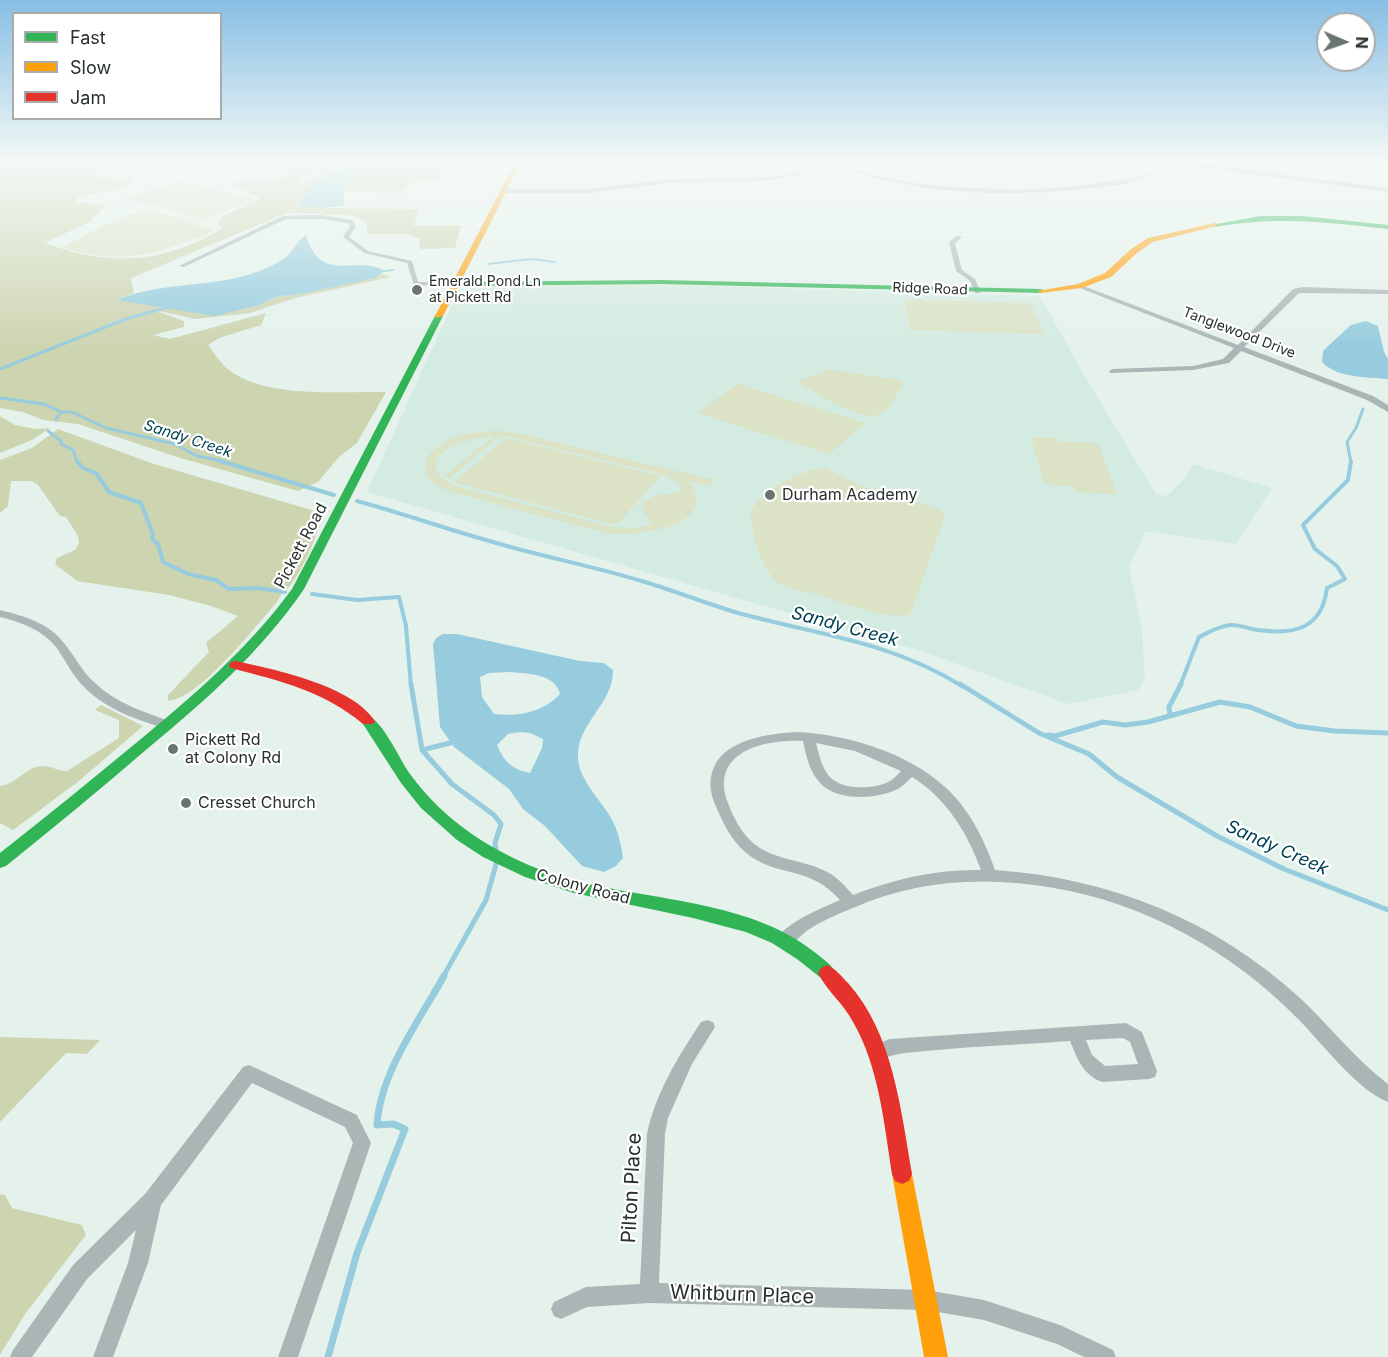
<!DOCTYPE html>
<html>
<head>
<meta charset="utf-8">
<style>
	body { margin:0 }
	#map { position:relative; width:1388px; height:1357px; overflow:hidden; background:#e5f2ec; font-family:Inter,sans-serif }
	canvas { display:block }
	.legend { position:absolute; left:12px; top:12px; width:210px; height:108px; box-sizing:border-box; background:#fff; border:2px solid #a9acab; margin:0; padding:8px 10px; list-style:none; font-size:18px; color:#28302d }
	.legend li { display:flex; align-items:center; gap:12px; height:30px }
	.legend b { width:30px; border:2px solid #a9acab }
	.north { position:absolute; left:1316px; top:12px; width:60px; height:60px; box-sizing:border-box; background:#fff; border:2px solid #a9acab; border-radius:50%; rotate:92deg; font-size:16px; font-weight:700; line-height:24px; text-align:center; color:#28302d }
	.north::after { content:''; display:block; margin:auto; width:21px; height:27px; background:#6a7470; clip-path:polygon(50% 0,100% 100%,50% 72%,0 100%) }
</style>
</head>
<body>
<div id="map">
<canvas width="1388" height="1357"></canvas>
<ul class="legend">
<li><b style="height:8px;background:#30b455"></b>Fast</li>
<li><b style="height:8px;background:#ff9f0a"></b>Slow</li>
<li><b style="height:8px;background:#e5322d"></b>Jam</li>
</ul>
<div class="north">N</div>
</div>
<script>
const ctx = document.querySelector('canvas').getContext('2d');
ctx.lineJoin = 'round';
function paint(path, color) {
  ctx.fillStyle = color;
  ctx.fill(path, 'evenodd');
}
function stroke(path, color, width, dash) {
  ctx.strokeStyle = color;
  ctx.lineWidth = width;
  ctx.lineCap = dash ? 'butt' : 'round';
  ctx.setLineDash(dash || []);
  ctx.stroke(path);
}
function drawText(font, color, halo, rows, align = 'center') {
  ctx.font = font + ' Inter,sans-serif';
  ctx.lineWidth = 4.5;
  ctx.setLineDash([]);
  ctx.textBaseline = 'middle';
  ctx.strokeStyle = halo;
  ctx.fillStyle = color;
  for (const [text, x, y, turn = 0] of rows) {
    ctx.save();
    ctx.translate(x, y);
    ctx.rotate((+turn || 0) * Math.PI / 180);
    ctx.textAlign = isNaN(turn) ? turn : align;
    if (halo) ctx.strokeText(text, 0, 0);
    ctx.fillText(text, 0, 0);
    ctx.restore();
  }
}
paint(new Path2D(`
	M 646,284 L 1040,296 L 1088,382 L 1156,494 L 1167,496 L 1184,479 L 1193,464 L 1272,488 L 1236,544 L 1145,531 L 1129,568 L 1142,630 L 1145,677 L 1138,690 L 1068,704 L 921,651 L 367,492 L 457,294 L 468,288 Z`), '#d4ebe1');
paint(new Path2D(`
	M 181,181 L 256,200 L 202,219 L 126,198 Z
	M 147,211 L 176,217 L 214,231 C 178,246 143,260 102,256 C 89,255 75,250 61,248 C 88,234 117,215 147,211 Z
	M 904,299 L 1031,303 L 1044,334 L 910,330 Z
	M 827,369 L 899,380 L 904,383 L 888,408 L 872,418 L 835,404 L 797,382 C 806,375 820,376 827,369 Z
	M 738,384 L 865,423 L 829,454 L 697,413 Z
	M 502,431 L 521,434 L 714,480 L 710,486 L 689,481 C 723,527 634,537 606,533 L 451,492 C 436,486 424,480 425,463 C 437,435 475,431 502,431 ZM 494,436 L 443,477 L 450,478 L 499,436 L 504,436 L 661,474 L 677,482 L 683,491 L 654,496 L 642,503 L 646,504 L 642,509 L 652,525 L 635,528 L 612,527 L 455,486 C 448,483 440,479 437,471 C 427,447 479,437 494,436 Z
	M 1031,437 L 1058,438 L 1059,442 L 1098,443 L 1117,494 L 1075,492 L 1073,486 L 1044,484 Z
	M 506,438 L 661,476 L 616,525 L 454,482 Z
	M 824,467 L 857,484 L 941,510 L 945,516 L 910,615 C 879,619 842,602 812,593 C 803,591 789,589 781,585 C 763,574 749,530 751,510 C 770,484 794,475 824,467 Z`), '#dbe2c6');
paint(new Path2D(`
	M 0,159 L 131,159 L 105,168 L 95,176 L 133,178 L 131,184 L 112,191 L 79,196 L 75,202 L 106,205 L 89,222 L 45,243 C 109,267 164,264 223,228 L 218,223 L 223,216 L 260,199 L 230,183 L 276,179 L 289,172 L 289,167 L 268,161 L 278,159 L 304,165 L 323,160 L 297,185 L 310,182 L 333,159 L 449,159 L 449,162 L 485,163 L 496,168 L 446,170 L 437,180 C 424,180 408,180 401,193 L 346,191 L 350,170 L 340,169 L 322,208 L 419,209 L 414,226 L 461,225 L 455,248 L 420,249 L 419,239 L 408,234 L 367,234 L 367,222 L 351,215 L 287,213 L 131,278 L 134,293 L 118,299 L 259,305 L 279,296 L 301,294 L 383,274 L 391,277 L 295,298 L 250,313 L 195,319 L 154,310 L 184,321 L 184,327 L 153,335 L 170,339 L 266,313 L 261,325 L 219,338 L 208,345 C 214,353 221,364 229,370 C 266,399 341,391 386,392 L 357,443 L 339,457 L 318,482 L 298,491 L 180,458 L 78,424 L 43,420 L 23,412 L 0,408 Z
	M 1307,159 L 1349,159 L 1363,162 L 1364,167 L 1354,172 Z
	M 0,416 L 15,425 L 36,429 L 50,428 L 32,440 L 0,453 Z
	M 58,429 L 154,464 L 322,513 C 317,538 306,562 292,583 C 287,590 281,593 277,602 C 255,627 200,698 168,701 L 168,695 L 209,652 L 206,643 L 238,616 L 211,606 L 169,595 L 77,581 L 55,564 L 57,558 L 75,550 L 79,543 L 78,536 L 66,517 L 60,516 L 38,485 L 32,481 L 11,481 L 8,506 L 0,513 L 0,460 L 32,448 Z
	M 101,705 L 143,726 L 79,781 L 13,830 L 0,823 L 0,786 C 16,785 26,766 43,766 C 51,766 58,771 67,771 L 119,738 L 119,720 L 95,710 Z
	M 0,1037 L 100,1040 L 87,1054 L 66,1053 L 0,1122 Z
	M 0,1194 L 5,1195 L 12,1208 L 82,1225 L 86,1235 L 25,1314 L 0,1355 Z`), '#cdd4b0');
paint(new Path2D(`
	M 343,169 L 351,169 L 343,196 L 345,204 L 343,206 L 322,208 L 299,205 C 304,188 326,174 343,169 Z
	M 306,235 C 321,286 356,254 385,271 L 375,278 L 301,294 L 279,296 L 259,305 L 214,316 L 117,300 C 168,278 232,291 280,261 C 292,255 295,242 306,235 Z
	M 1366,321 L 1378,326 L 1384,352 L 1388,359 L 1388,379 C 1367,377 1337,378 1322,362 L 1323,351 L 1328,346 L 1351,325 Z
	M 443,634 L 457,634 L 580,661 L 604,663 L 613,670 C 614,703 576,724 578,758 C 579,780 601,800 611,818 C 618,830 621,844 623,858 L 616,866 L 604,872 L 582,866 L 545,826 L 523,809 L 509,789 L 454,747 L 440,727 L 433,644 L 436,638 ZM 510,672 C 527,674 555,673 560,694 C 544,712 518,717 494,714 L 482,697 L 480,677 L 489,673 ZM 520,732 L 530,733 L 543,739 L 542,748 L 530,773 C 512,769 505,763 497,745 L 508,734 Z`), '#96ccdd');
stroke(new Path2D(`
	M 488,264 L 531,259 L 555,262
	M 384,271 L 393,270`), '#96ccdd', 2);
stroke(new Path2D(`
	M 0,369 L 126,319 L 169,307
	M 0,398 L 44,404 L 61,412 L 72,412 L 106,428 L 175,444 L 197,456 L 227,462
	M 56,420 L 61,412
	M 48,431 L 61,441 L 61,444 L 73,450 L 77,462
	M 1351,462 L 1347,442 L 1356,428 L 1363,409`), '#96ccdd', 3);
stroke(new Path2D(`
	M 77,461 L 83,468 L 96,473 L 109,492 L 141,503 L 153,534 L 152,539 L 158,544 L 163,562 L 188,574 L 216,580 L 229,589 L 258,588 L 285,592
	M 220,461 L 334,495
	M 357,501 C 405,514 452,531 500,544 C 548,558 597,567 645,582 C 675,591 705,603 735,612 C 816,635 888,640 962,686
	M 312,594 L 357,600 L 399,597 L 406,626 L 411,686
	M 1180,686 L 1199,637 C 1209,632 1219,626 1230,625 C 1239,624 1248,629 1258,630 C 1294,635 1322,629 1327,588 L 1345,579 L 1337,566 L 1315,549 L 1303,525 L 1348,480 L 1351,461`), '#96ccdd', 4);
stroke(new Path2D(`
	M 411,684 L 422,750 L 452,784 L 494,815 L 501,824 L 495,843 L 496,853
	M 960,684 L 1039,733 L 1089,754 L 1117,777 L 1217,836 L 1284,869 L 1388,910
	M 1170,716 L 1169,707 L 1181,684
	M 1048,735 L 1055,736 L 1103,722 L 1125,725 L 1148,722 L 1220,702 L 1250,707 L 1296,726 L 1335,731 L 1388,733
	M 422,750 L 454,742
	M 443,977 L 486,900 L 497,861`), '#96ccdd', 5);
stroke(new Path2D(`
	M 328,1357 L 357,1253 L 405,1129 L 393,1124 L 377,1125 C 380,1073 419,1021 444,976`), '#96ccdd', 7);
paint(new Path2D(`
	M 817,159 L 824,159 L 858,171 L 895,180 L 935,186 L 1017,190 L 1058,188 L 1135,178 L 1150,172 L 1160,162 L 1144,159 L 1169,159 L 1388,188 L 1388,192 L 1165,163 C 1142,186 1111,186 1080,189 C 994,198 909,193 827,163 L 797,175 L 767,181 L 671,183 L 587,193 L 503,193 L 500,191 L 503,189 L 587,189 L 671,179 L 767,177 L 794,173 L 822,162 Z
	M 321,215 L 352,220 L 356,226 L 349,237 L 368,251 L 412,261 L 418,282 L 454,282 L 458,284 L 454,286 L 414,285 L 407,263 L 364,253 L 343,237 L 350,226 L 348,223 L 321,219 L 286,219 L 184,267 L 179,266 L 283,216 Z
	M 957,236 L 962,237 L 955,243 L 962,270 L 975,279 L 981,293 L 975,293 L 970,281 L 956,271 L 949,242 Z
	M 1077,285 L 1081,285 L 1238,345 L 1293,289 L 1303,287 L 1388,290 L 1388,294 L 1299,293 L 1244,347 L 1373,396 L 1388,405 L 1388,412 L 1367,400 L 1241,351 L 1229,363 L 1193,370 L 1110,373 L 1109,371 L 1113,369 L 1193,366 L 1223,359 L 1234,348 L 1077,287 Z
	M 0,610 C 24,616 49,623 64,643 C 75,656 82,672 95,683 C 117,704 145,712 172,722 L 174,725 L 172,728 L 168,729 C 139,721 108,710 86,689 C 73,677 66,661 56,647 C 42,630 21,622 0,617 Z
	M 795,732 C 846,734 907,752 945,787 C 969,808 985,841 995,870 C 1110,878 1215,920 1300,998 C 1330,1026 1355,1059 1388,1084 L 1388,1102 C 1356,1090 1320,1040 1295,1016 C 1231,951 1144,903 1054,888 C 985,876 917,880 853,908 C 837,914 822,921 808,930 C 801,935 794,944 786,946 C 782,948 782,947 778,946 L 775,941 C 784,923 822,908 840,900 C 808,865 782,878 750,856 C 735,845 725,828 718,811 C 711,797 707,782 714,767 C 726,739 769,734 795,732 ZM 803,741 C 806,756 810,773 821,784 C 839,802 877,799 898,789 C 903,786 907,781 912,777 C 946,798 967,832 981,870 C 936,869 894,879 853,895 C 846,887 838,878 829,873 C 805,859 773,861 752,842 C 741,832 733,817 728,803 C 709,752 764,739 803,741 ZM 816,743 L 855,751 L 901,771 C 897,775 893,780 886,783 C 871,789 844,790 831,778 C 822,769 819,755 816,743 Z
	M 707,1020 L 713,1022 L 715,1027 L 692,1064 L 668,1118 L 665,1134 L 659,1283 L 926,1290 L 984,1300 L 1060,1325 L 1113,1350 L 1116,1357 L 1084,1357 L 1057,1344 L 984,1320 L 926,1310 L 649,1303 L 587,1307 L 561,1319 L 554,1316 L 551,1309 L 554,1302 L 586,1287 L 640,1284 L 647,1134 C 655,1094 679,1055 701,1022 Z
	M 1126,1023 L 1142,1032 L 1157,1071 L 1155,1077 L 1149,1079 L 1102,1082 C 1083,1075 1077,1058 1070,1041 C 1015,1045 960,1047 905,1053 C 894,1054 879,1061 869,1057 L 867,1052 L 869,1047 L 890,1039 ZM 1123,1038 L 1130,1042 L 1138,1064 L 1105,1066 L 1092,1055 L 1086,1040 Z
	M 249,1065 L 357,1115 L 371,1143 L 298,1357 L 278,1357 L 353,1143 L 345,1127 L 252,1083 L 161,1205 L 148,1263 L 113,1357 L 93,1357 L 128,1263 L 136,1230 L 87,1279 L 32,1357 L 10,1357 L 13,1350 L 73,1265 L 145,1194 L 243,1067 Z`), '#aab6b5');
paint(new Path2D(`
	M 1260,216 L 1302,216 L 1388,225 L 1388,229 C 1329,222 1274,216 1215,227 L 1211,225 Z
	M 661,280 L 1041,289 L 1045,291 L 1041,293 L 661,284 L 454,286 L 450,284 L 454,282 Z
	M 436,314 L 443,316 L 304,589 C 261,652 205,701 147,749 C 101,789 53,828 6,866 L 0,868 L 0,853 C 46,817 91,780 136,743 C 193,696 248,649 292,589 Z
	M 368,716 C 383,721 400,760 410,774 C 445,822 494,853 549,873 C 634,902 745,895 817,954 C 824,960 832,965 836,973 L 833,978 L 827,981 L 821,978 L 797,959 L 772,943 L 746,932 L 693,918 L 574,893 L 525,877 L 483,857 L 457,840 L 421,808 L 401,783 L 361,721 Z`), '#30b455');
paint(new Path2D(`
	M 517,159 L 523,159 L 443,316 L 436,318 L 435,316 Z
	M 1215,223 L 1217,224 L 1217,226 L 1153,242 L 1137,253 L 1111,277 L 1082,288 L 1041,293 L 1037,291 L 1078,284 L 1105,273 L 1131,249 L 1148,238 Z
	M 902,1164 L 909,1167 L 912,1174 L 948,1357 L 924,1357 L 892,1174 L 895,1167 Z`), '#ff9f0a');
paint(new Path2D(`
	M 236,661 C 276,670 351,685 375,721 L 373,724 L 363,724 C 324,691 280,681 231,668 L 229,665 L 231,662 Z
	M 827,965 C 836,969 841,976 848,983 C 893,1033 901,1110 912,1174 L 909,1181 L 902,1184 L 895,1181 L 892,1174 C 884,1123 879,1067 853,1022 C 844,1004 826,990 818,973 L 821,968 Z`), '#e5322d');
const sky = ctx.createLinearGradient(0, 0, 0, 349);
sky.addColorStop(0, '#87bee4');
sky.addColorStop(0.46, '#f3f9f6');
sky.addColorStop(1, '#f3f9f600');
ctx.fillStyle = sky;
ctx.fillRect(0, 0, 1388, 349);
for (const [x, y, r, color] of [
	[417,290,6,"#6a7470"],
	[770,495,6,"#6a7470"],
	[173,749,6,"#6a7470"],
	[186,803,6,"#6a7470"]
]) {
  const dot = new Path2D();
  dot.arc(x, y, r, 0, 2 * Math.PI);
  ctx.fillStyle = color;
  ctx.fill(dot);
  stroke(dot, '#fff', 2);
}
drawText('14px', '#28302d', '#fff', [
	["Emerald Pond Ln",429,282],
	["at Pickett Rd",429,298]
], 'left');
drawText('14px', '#28302d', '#fff', [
	["Ridge Road",930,289,2],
	["Tanglewood Drive",1239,333,21]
]);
drawText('italic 15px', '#004053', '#fff', [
	["Sandy Creek",188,439,18]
]);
drawText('16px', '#28302d', '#fff', [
	["Durham Academy",782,495],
	["Pickett Rd",185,740],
	["at Colony Rd",185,758],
	["Cresset Church",198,803]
], 'left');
drawText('16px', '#28302d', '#fff', [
	["Pickett Road",301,546,-62],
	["Colony Road",583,887,15]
]);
drawText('italic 18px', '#004053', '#fff', [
	["Sandy Creek",845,627,15],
	["Sandy Creek",1277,848,24]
]);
drawText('20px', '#28302d', '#fff', [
	["Pilton Place",632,1188,-87],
	["Whitburn Place",742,1295,2]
]);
</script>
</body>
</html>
